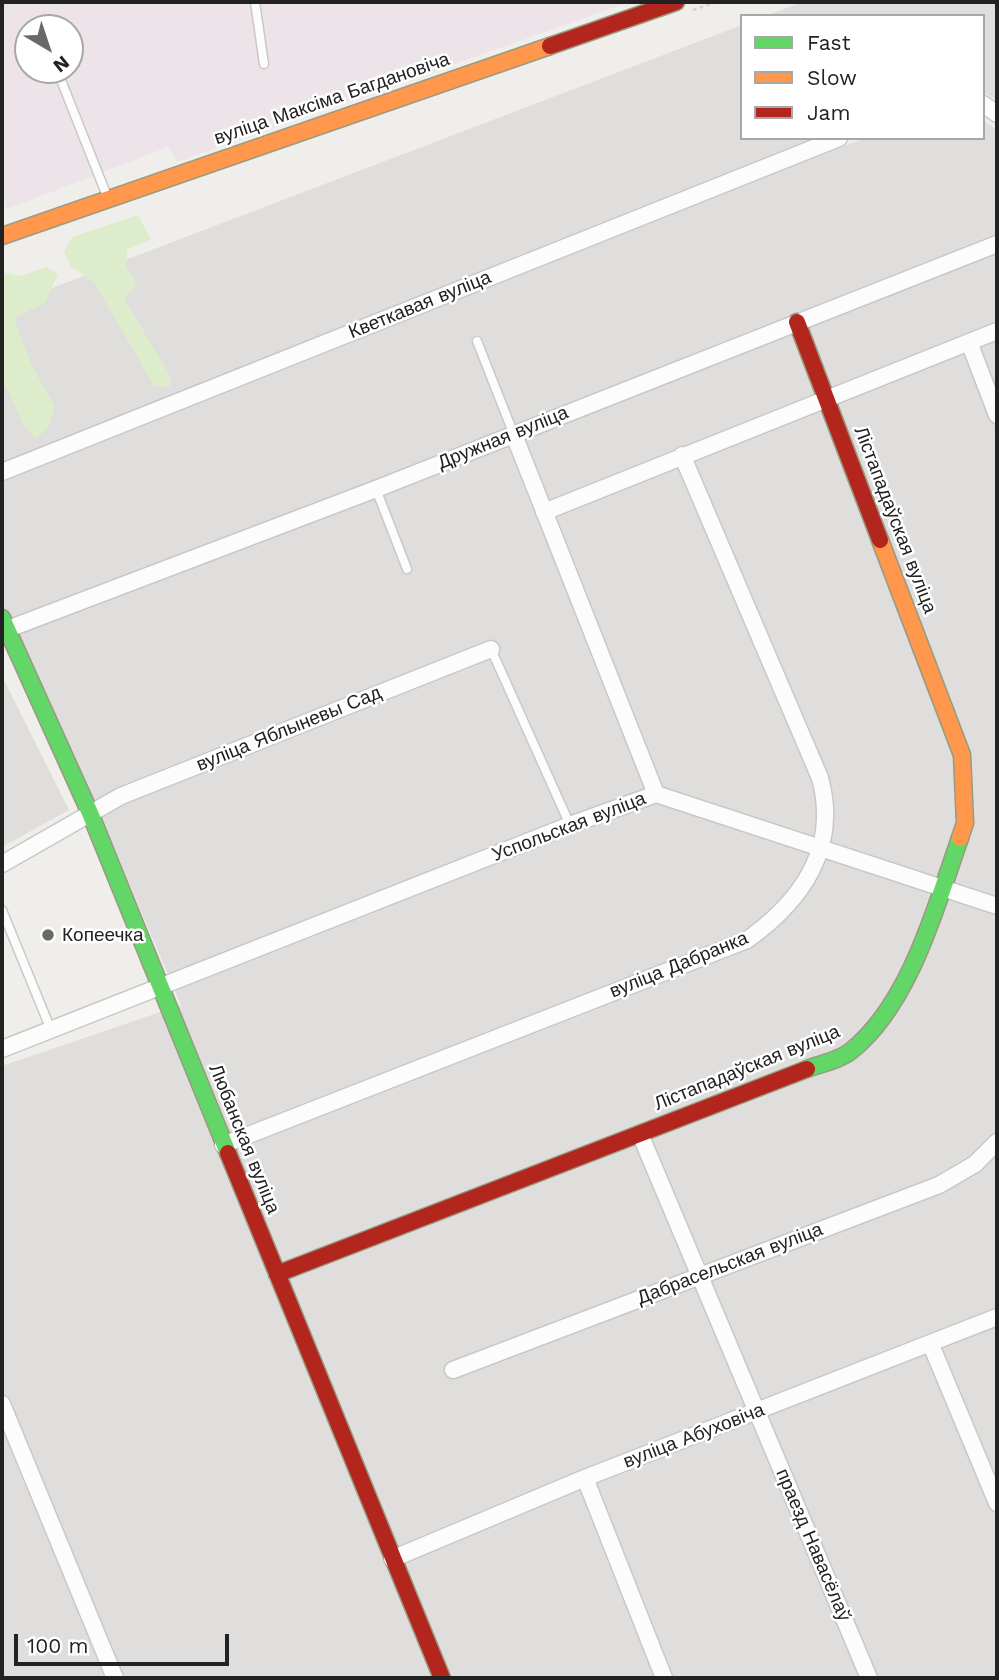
<!DOCTYPE html>
<html>
<head>
<meta charset="utf-8">
<style>
	body { margin:0 }
	#map { position:relative; width:999px; height:1680px; overflow:hidden; background:#f0eeeb; font-family:"Work Sans",sans-serif }
	canvas { display:block }
	.frame { position:absolute; inset:0; border:4px solid #222; pointer-events:none }
	.legend { position:absolute; left:740px; top:14px; width:245px; height:126px; box-sizing:border-box; background:#fff; border:2px solid #a7a7a7; margin:0; padding:9px 12px; list-style:none; font-size:21px; color:#222 }
	.legend li { display:flex; align-items:center; gap:14px; height:35px }
	.legend b { width:35px; border:2px solid #a7a7a7 }
	.north { position:absolute; left:14px; top:14px; width:70px; height:70px; box-sizing:border-box; background:#fff; border:2px solid #a7a7a7; border-radius:50%; rotate:141deg; font-size:19px; font-weight:700; line-height:28px; text-align:center; color:#222 }
	.north::after { content:''; display:block; margin:auto; width:24px; height:32px; background:#6a6968; clip-path:polygon(50% 0,100% 100%,50% 72%,0 100%) }
	.scale { position:absolute; left:14px; top:1634px; width:215px; height:32px; box-sizing:border-box; border:4px solid #222; border-top:0; padding-left:9px; font-size:21px; line-height:24px; white-space:nowrap; color:#222; -webkit-text-stroke:5px #fff; paint-order:stroke }
</style>
</head>
<body>
<div id="map">
<canvas width="999" height="1680"></canvas>
<div class="frame"></div>
<ul class="legend">
<li><b style="height:9px;background:#63d668"></b>Fast</li>
<li><b style="height:9px;background:#ff974d"></b>Slow</li>
<li><b style="height:9px;background:#b3261e"></b>Jam</li>
</ul>
<div class="north">N</div>
<div class="scale">100 m</div>
</div>
<script>
const ctx = document.querySelector('canvas').getContext('2d');
ctx.lineJoin = 'round';
function paint(path, color) {
  ctx.fillStyle = color;
  ctx.fill(path, 'evenodd');
}
function stroke(path, color, width, dash) {
  ctx.strokeStyle = color;
  ctx.lineWidth = width;
  ctx.lineCap = dash ? 'butt' : 'round';
  ctx.setLineDash(dash || []);
  ctx.stroke(path);
}
function drawText(font, color, halo, rows, align = 'center') {
  ctx.font = font + ' "Work Sans",sans-serif';
  ctx.lineWidth = 5;
  ctx.setLineDash([]);
  ctx.textBaseline = 'middle';
  ctx.strokeStyle = halo;
  ctx.fillStyle = color;
  for (const [text, x, y, turn = 0] of rows) {
    ctx.save();
    ctx.translate(x, y);
    ctx.rotate((+turn || 0) * Math.PI / 180);
    ctx.textAlign = isNaN(turn) ? turn : align;
    if (halo) ctx.strokeText(text, 0, 0);
    ctx.fillText(text, 0, 0);
    ctx.restore();
  }
}
paint(new Path2D(`
	M 802,2 L 997,2 L 997,100 L 983,92 L 983,16 L 765,16 Z
	M 742,25 L 742,138 L 818,138 L 2,463 L 2,307 Z
	M 983,120 L 997,130 L 997,1678 L 2,1678 L 2,1066 L 181,1005 L 87,784 L 2,604 L 2,480 L 687,206 L 866,138 L 983,138 Z
	M 2,676 L 69,810 L 2,847 Z`), '#dfdedc');
paint(new Path2D(`
	M 2,2 L 630,2 L 177,162 L 168,147 L 7,209 L 2,193 ZM 28,28 L 70,28 L 70,70 L 28,70 Z`), '#ede4e9');
paint(new Path2D(`
	M 138,215 L 151,239 L 127,250 L 126,266 L 137,284 L 124,298 L 170,376 L 170,387 L 154,386 L 94,282 L 71,267 L 64,253 L 72,237 Z
	M 47,267 L 58,274 L 45,303 L 14,318 L 32,366 L 55,406 L 48,428 L 36,439 L 24,425 L 2,379 L 2,272 L 20,276 Z`), '#ddeccb');
const lane = new Path2D(`
	M 255,2 L 264,64
	M 40,27 L 40,28
	M 57,70 L 107,196
	M 477,341 L 514,435
	M 376,489 L 407,569
	M 491,649 L 570,825
	M 2,910 L 51,1030`);
const street = new Path2D(`
	M 983,104 L 997,114
	M 969,342 L 997,415
	M 2,472 L 839,138
	M 544,512 L 997,331
	M 8,629 L 376,489 L 997,244
	M 656,794 L 997,906
	M 2,864 L 121,796 L 491,649
	M 2,1049 L 570,825 L 656,794 L 514,435
	M 640,1134 L 869,1678
	M 223,1145 L 747,940 C 803,900 839,847 820,778 L 682,455
	M 931,1345 L 997,1503
	M 453,1370 L 939,1185 L 975,1164 L 997,1142
	M 2,1404 L 115,1678
	M 585,1478 L 664,1678
	M 392,1559 L 585,1478 L 997,1317`);
const fast = new Path2D(`
	M 2,618 L 90,813 L 228,1153
	M 807,1069 C 820,1064 840,1060 851,1051 C 910,1004 936,906 960,838`);
const slow = new Path2D(`
	M 2,236 L 550,46
	M 880,540 L 962,755 L 965,823 L 960,838`);
const jam = new Path2D(`
	M 550,46 L 676,2
	M 797,322 L 880,540
	M 228,1153 L 442,1678
	M 277,1274 L 807,1069`);
stroke(lane, '#c9c8c7', 11);
stroke(street, '#c9c8c7', 19);
stroke(fast, '#999a82', 19);
stroke(slow, '#999a82', 19);
stroke(jam, '#999a82', 19);
stroke(new Path2D(`
	M 693,10 L 717,2`), '#dccecd', 2.5, [3.5, 3.5]);
stroke(lane, '#fdfcfc', 8);
stroke(street, '#fdfcfc', 16);
stroke(fast, '#63d668', 16);
stroke(slow, '#ff974d', 16);
stroke(jam, '#b3261e', 16);
for (const [x, y, r, color] of [
	[48,935,7,"#6a6968"]
]) {
  const dot = new Path2D();
  dot.arc(x, y, r, 0, 2 * Math.PI);
  ctx.fillStyle = color;
  ctx.fill(dot);
  stroke(dot, '#fff', 2.5);
}
drawText('19px', '#222', '#fff', [
	["вуліца Максіма Багдановіча",332,99,-19],
	["Кветкавая вуліца",420,305,-22],
	["Дружная вуліца",503,438,-22],
	["Лістападаўская вуліца",895,520,69],
	["вуліца Яблыневы Сад",289,729,-22],
	["Успольская вуліца",569,827,-21],
	["вуліца Дабранка",679,965,-22],
	["Лістападаўская вуліца",747,1068,-22],
	["Любанская вуліца",244,1139,68],
	["Дабрасельская вуліца",730,1264,-21],
	["вуліца Абуховіча",694,1436,-21],
	["праезд Навасёлаў",813,1545,67]
]);
drawText('19px', '#222', '#fff', [
	["Копеечка",62,935]
], 'left');
</script>
</body>
</html>
